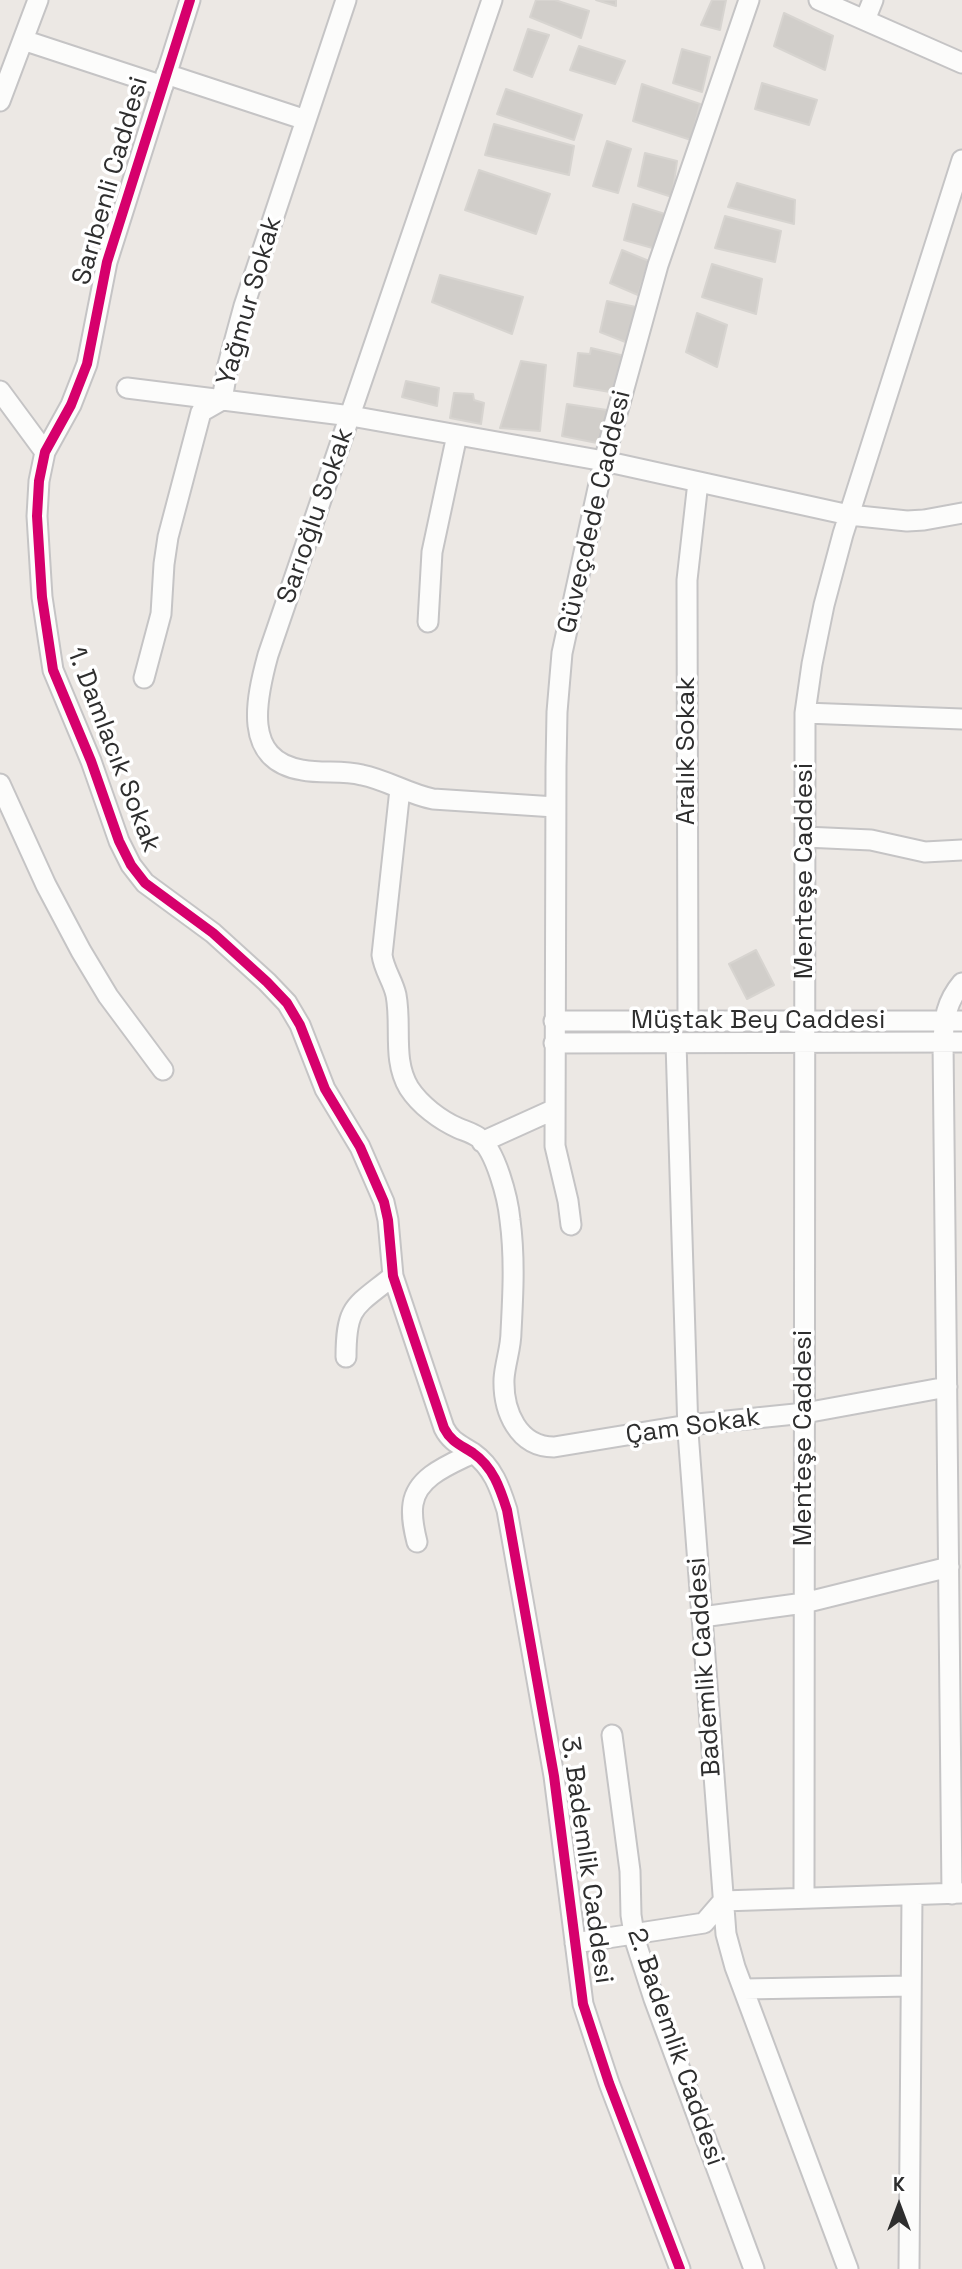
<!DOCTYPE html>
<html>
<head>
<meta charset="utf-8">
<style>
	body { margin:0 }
	#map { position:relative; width:962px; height:2269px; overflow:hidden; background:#ece8e4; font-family:"Space Grotesk",sans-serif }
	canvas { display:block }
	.north { position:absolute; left:864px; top:2171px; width:70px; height:70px; -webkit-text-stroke:5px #fff; paint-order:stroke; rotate:0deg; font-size:19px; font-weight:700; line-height:28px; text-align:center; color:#2e2e2e }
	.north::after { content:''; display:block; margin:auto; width:24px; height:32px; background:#2e2e2e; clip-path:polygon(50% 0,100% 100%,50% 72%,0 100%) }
</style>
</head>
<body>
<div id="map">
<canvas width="962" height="2269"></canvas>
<div class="north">K</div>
</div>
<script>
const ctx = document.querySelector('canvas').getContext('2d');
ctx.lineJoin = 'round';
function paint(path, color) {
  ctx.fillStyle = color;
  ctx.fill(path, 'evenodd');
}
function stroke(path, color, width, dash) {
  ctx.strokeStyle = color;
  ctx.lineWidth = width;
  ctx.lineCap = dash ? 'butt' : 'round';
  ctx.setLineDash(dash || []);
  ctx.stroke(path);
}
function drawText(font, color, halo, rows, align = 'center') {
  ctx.font = font + ' "Space Grotesk",sans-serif';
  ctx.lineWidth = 7;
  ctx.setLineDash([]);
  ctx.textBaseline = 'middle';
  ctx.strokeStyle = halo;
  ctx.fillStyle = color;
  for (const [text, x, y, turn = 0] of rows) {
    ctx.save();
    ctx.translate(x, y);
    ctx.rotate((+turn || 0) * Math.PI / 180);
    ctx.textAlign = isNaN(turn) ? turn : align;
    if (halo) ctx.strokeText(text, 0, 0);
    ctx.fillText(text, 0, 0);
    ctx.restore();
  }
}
const building = new Path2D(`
	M 536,0 L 555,0 L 589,11 L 581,38 L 530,17 Z
	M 596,0 L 616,0 L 616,6 Z
	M 712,0 L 726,0 L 720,30 L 701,25 Z
	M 784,13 L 833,36 L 825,70 L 774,46 Z
	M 528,29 L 549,35 L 532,77 L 514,70 Z
	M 579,46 L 625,61 L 615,84 L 570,70 Z
	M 682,49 L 710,57 L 702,92 L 673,83 Z
	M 762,83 L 817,100 L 809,125 L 755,109 Z
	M 642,84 L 700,104 L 691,140 L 633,121 Z
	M 506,89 L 582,115 L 574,140 L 497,114 Z
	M 494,124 L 574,146 L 569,175 L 485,155 Z
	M 607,141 L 631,149 L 618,193 L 593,186 Z
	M 645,153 L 677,161 L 672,197 L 638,186 Z
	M 479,170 L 550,194 L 536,234 L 465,210 Z
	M 737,183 L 795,200 L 794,224 L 728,207 Z
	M 633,204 L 665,214 L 656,249 L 624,240 Z
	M 725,216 L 781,231 L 775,262 L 715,248 Z
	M 622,250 L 649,261 L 638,295 L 610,283 Z
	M 712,264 L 762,279 L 756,314 L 702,297 Z
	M 440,275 L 523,297 L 512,334 L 432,302 Z
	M 607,301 L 636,307 L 628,343 L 600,332 Z
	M 697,313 L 727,325 L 717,367 L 686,352 Z
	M 591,348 L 625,356 L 616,393 L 574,386 L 578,353 L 590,354 Z
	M 521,361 L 546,365 L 540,431 L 500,428 Z
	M 406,381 L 439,388 L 437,406 L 402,397 Z
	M 454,393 L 473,394 L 474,400 L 484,403 L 481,424 L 450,418 Z
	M 567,404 L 607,410 L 602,444 L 562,436 Z
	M 756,950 L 774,985 L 747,999 L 729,964 Z`);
paint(building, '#d1ceca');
stroke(building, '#d7d4d0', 2);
const minor = new Path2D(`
	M 190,0 L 107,262 L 87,364 L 71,405 L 45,452 L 39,481 L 37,516 L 42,597 L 53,670 L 91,761 L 119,841 L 131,865 L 145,883 L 213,933 L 267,982 L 287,1003 L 300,1025 L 325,1089 L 360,1147 L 384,1202 L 388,1220 L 393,1276 L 444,1428 C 451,1442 461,1445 473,1453 C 493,1467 500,1488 507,1510 L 554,1776 L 583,2004 L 609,2083 L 680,2269
	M 492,0 L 268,655 C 256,699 242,760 302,770 C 322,774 342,770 362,775 C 387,780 408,794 433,799 L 555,807
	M 819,0 L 962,63
	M 865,20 L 873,0
	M 23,40 L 163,86
	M 166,74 L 306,120
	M 0,101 L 38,0
	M 127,388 L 351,416 L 604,461 L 849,515 L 907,521 L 924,520 L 962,513
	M 0,391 L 45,452
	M 428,622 L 432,552 L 457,435
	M 144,678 L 161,614 L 164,564 L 168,537 L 201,412 L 222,400 L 228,365 L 244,306 L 346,0
	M 805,713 L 962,719
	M 0,784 L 46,885 L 81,951 L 108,996 L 163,1070
	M 400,789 L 382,955 C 384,970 393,981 396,995 C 402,1026 392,1060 409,1088 C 420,1105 440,1120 458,1128 C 465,1131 472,1133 478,1137 C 496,1150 508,1199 510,1220 C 515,1257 513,1295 511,1332 C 511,1348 505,1363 504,1379 C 503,1411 518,1447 554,1447 L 688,1425 L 805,1413 L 947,1387
	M 805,837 L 871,840 L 925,852 L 962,850
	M 554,1021 L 962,1021
	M 688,1021 L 687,580 L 698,482
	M 554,1043 L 962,1042
	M 676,1043 L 688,1432 L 726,1934 L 735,1967 L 848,2269
	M 482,1142 L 555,1109
	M 571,1225 L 568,1201 L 555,1146 L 556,767 L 557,712 L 562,653 L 604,461 L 658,265 L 749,0
	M 346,1357 C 346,1305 355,1307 393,1276
	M 417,1542 C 414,1530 411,1517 413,1504 C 417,1476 451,1464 473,1453
	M 702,1617 L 804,1603 L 949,1567
	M 612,1735 L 630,1871 L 631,1915 L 635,1940 L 654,1999 L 754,2269
	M 952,1894 L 943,1042 C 944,1019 946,1002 962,983
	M 804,1898 L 805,713 L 812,664 L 824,605 L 843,534 L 962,160
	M 575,1943 L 704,1923 L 723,1901 L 962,1893
	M 744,1989 L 911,1986
	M 909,2269 L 912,1895`);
stroke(minor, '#c5c4c5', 23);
stroke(minor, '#fcfcfb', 19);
stroke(new Path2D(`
	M 190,0 L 107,262 L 87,364 L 71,405 L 45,452 L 39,481 L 37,516 L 42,597 L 53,670 L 91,761 L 119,841 L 131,865 L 145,883 L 213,933 L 267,982 L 287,1003 L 300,1025 L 325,1089 L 360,1147 L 384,1202 L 388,1220 L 393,1276 L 444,1428 C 451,1442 461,1445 473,1453 C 493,1467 500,1488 507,1510 L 554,1776 L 583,2004 L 609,2083 L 680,2269`), '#d6006c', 10);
drawText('26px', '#2e2e2e', '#fff', [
	["Sarıbenli Caddesi",111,181,-74],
	["Yağmur Sokak",250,301,-74],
	["Güveçdede Caddesi",595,512,-77],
	["Sarıoğlu Sokak",316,516,-71],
	["1. Damlacık Sokak",113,750,69],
	["Aralık Sokak",687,751,-90],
	["Menteşe Caddesi",805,871,-90],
	["Müştak Bey Caddesi",758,1021],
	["Çam Sokak",693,1427,-8],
	["Menteşe Caddesi",804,1438,-90],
	["Bademlik Caddesi",705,1667,-94],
	["3. Bademlik Caddesi",586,1860,82],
	["2. Bademlik Caddesi",675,2047,71]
]);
</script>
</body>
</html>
